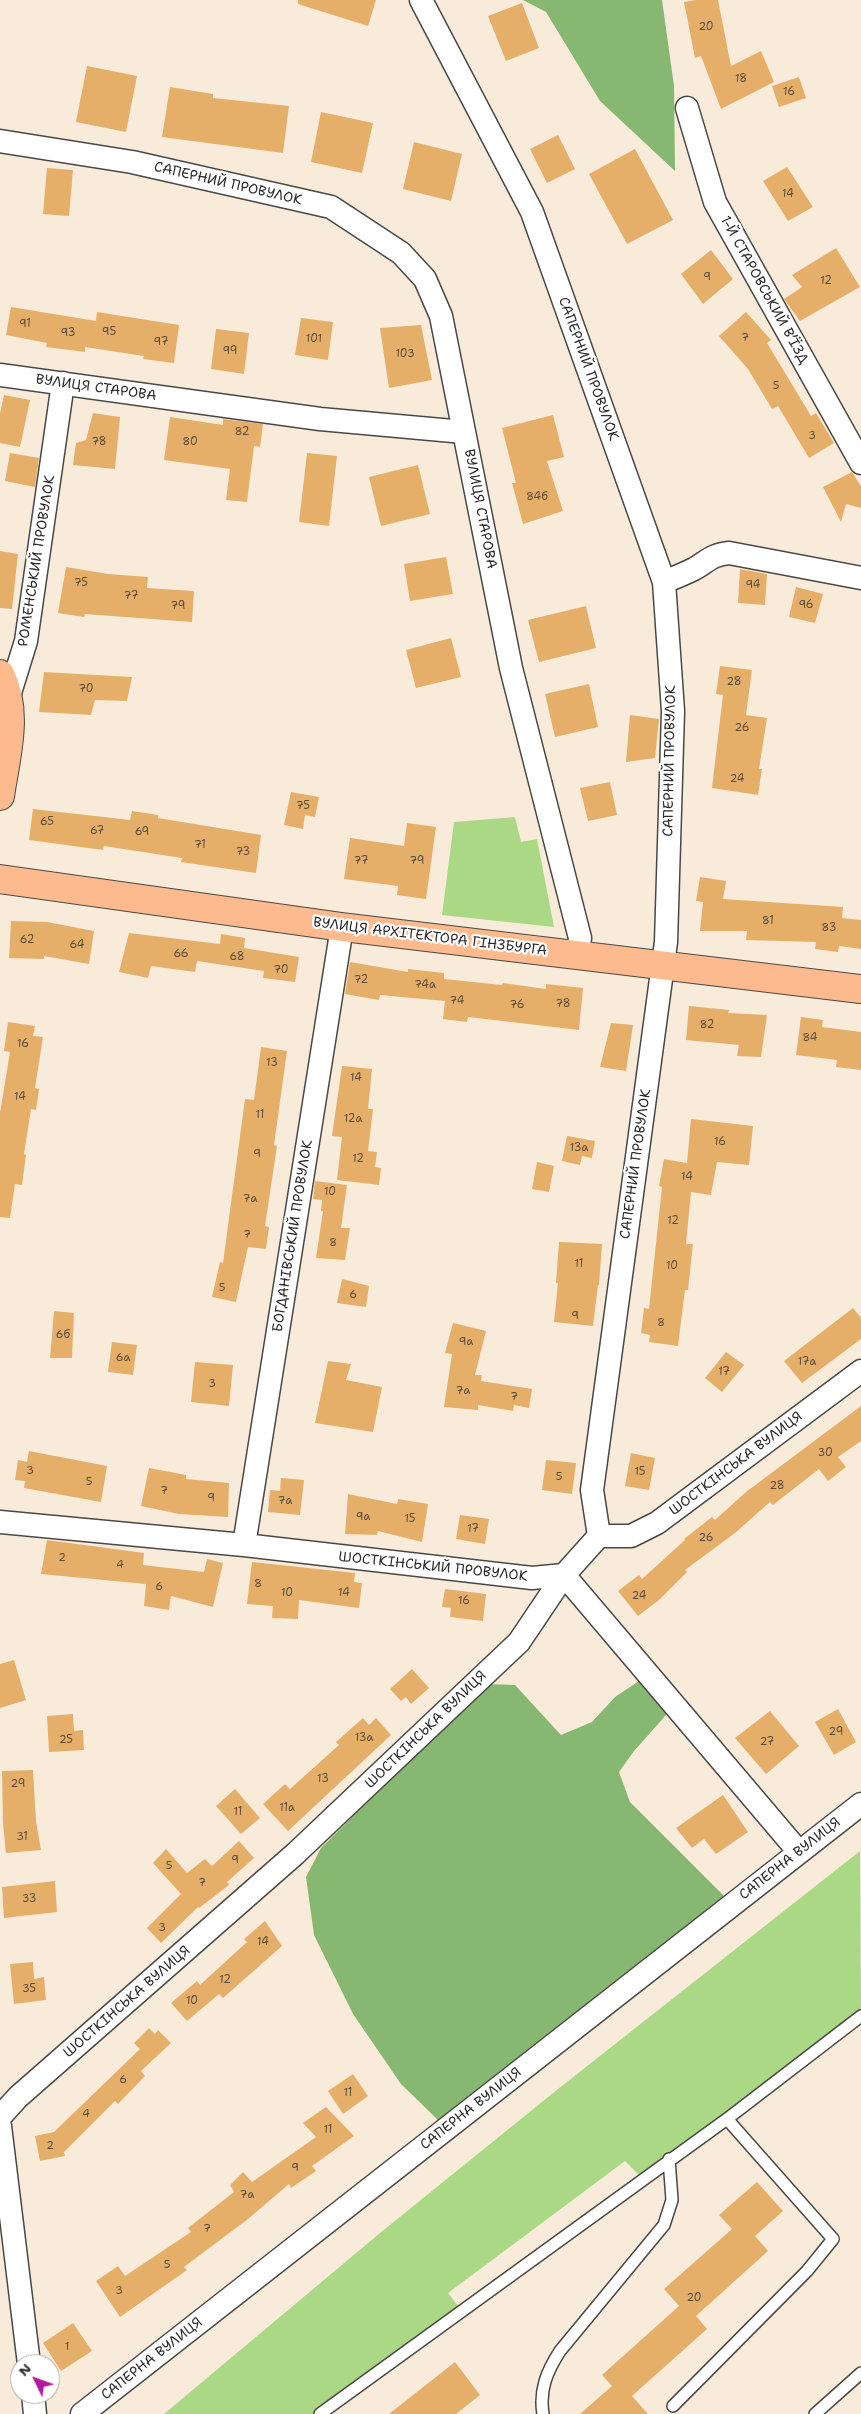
<!DOCTYPE html>
<html>
<head>
<meta charset="utf-8">
<style>
	body { margin:0 }
	#map { position:relative; width:861px; height:2414px; overflow:hidden; background:#f8ebda; font-family:"Shantell Sans",sans-serif }
	canvas { display:block }
	.north { position:absolute; left:10px; top:2354px; width:50px; height:50px; box-sizing:border-box; background:#fff; border:1px solid #aaa; border-radius:50%; rotate:312deg; font-size:14px; font-weight:700; line-height:20px; text-align:center; color:#2b2b2b }
	.north::after { content:''; display:block; margin:auto; width:18px; height:22px; background:#b5179e; clip-path:polygon(50% 0,100% 100%,50% 72%,0 100%) }
</style>
</head>
<body>
<div id="map">
<canvas width="861" height="2414"></canvas>
<div class="north">N</div>
</div>
<script>
const ctx = document.querySelector('canvas').getContext('2d');
ctx.lineJoin = 'round';
function paint(path, color) {
  ctx.fillStyle = color;
  ctx.fill(path, 'evenodd');
}
function stroke(path, color, width, dash) {
  ctx.strokeStyle = color;
  ctx.lineWidth = width;
  ctx.lineCap = dash ? 'butt' : 'round';
  ctx.setLineDash(dash || []);
  ctx.stroke(path);
}
function drawText(font, color, halo, rows, align = 'center') {
  ctx.font = font + ' "Shantell Sans",sans-serif';
  ctx.lineWidth = 4.5;
  ctx.setLineDash([]);
  ctx.textBaseline = 'middle';
  ctx.strokeStyle = halo;
  ctx.fillStyle = color;
  for (const [text, x, y, turn = 0] of rows) {
    ctx.save();
    ctx.translate(x, y);
    ctx.rotate((+turn || 0) * Math.PI / 180);
    ctx.textAlign = isNaN(turn) ? turn : align;
    if (halo) ctx.strokeText(text, 0, 0);
    ctx.fillText(text, 0, 0);
    ctx.restore();
  }
}
paint(new Path2D(`
	M 515,817 L 521,842 L 537,839 L 554,927 L 442,915 L 454,822 Z
	M 860,1851 L 861,2016 L 643,2179 L 625,2161 L 448,2293 L 462,2311 L 320,2414 L 164,2414 L 380,2233 L 558,2089 Z`), '#aad885');
paint(new Path2D(`
	M 523,0 L 662,0 L 674,86 L 675,171 L 600,101 L 546,12 Z
	M 639,1681 L 657,1697 L 667,1714 L 634,1751 L 619,1772 L 630,1802 L 725,1897 L 440,2122 L 401,2084 L 353,2014 L 314,1935 L 306,1877 L 321,1848 L 486,1684 L 515,1685 L 561,1735 L 592,1722 L 615,1697 Z`), '#87b872');
paint(new Path2D(`
	M 298,0 L 376,0 L 368,26 L 298,4 Z
	M 696,0 L 718,0 L 731,66 L 761,51 L 774,82 L 721,109 L 701,56 L 695,58 L 684,2 Z
	M 522,3 L 539,48 L 506,61 L 488,16 Z
	M 87,66 L 137,76 L 126,132 L 76,122 Z
	M 799,77 L 806,98 L 779,107 L 772,86 Z
	M 170,87 L 213,94 L 213,98 L 289,106 L 283,153 L 162,137 Z
	M 321,112 L 373,123 L 362,173 L 311,162 Z
	M 558,135 L 575,169 L 547,183 L 530,149 Z
	M 414,142 L 462,154 L 451,201 L 403,189 Z
	M 635,149 L 673,220 L 627,244 L 589,174 Z
	M 787,167 L 813,207 L 788,221 L 763,181 Z
	M 47,168 L 73,170 L 69,216 L 43,214 Z
	M 836,248 L 860,287 L 800,321 L 784,299 L 802,287 L 792,275 Z
	M 711,250 L 733,279 L 703,304 L 681,274 Z
	M 11,307 L 96,321 L 97,312 L 179,325 L 174,363 L 143,359 L 144,356 L 85,347 L 85,352 L 46,347 L 47,343 L 6,335 Z
	M 746,312 L 771,340 L 767,343 L 811,416 L 816,413 L 834,443 L 809,458 L 778,406 L 772,409 L 748,369 L 719,336 Z
	M 301,318 L 333,322 L 328,360 L 295,355 Z
	M 421,325 L 432,380 L 389,388 L 380,328 Z
	M 216,329 L 249,333 L 244,374 L 211,369 Z
	M 4,395 L 30,400 L 20,447 L 0,443 L 0,413 Z
	M 93,413 L 120,417 L 115,469 L 73,465 L 76,443 L 86,440 Z
	M 553,415 L 564,457 L 547,461 L 563,511 L 523,524 L 512,483 L 516,483 L 502,428 Z
	M 170,417 L 223,425 L 223,419 L 263,424 L 260,447 L 254,446 L 247,502 L 226,500 L 230,469 L 164,460 Z
	M 10,453 L 39,458 L 35,487 L 5,481 Z
	M 307,453 L 337,456 L 329,526 L 299,522 Z
	M 418,465 L 430,514 L 381,526 L 369,477 Z
	M 852,472 L 861,486 L 861,508 L 846,504 L 841,522 L 823,487 Z
	M 0,551 L 18,554 L 12,609 L 0,608 Z
	M 446,557 L 453,594 L 410,601 L 404,564 Z
	M 66,567 L 108,574 L 148,577 L 147,588 L 194,591 L 192,622 L 85,614 L 84,617 L 58,613 Z
	M 740,569 L 767,574 L 765,605 L 738,603 Z
	M 796,587 L 823,594 L 815,623 L 789,617 Z
	M 586,606 L 596,648 L 539,662 L 528,620 Z
	M 451,638 L 461,677 L 416,688 L 406,650 Z
	M 720,666 L 752,670 L 746,715 L 767,718 L 759,769 L 762,769 L 758,795 L 712,788 L 723,695 L 716,694 Z
	M 44,672 L 132,677 L 127,701 L 95,700 L 91,715 L 39,712 Z
	M 589,684 L 598,727 L 555,737 L 545,694 Z
	M 630,715 L 659,719 L 655,758 L 626,762 Z
	M 610,782 L 617,815 L 588,821 L 580,788 Z
	M 291,792 L 319,797 L 315,817 L 305,815 L 303,829 L 284,825 Z
	M 33,809 L 130,820 L 132,811 L 158,815 L 158,818 L 261,835 L 256,873 L 181,862 L 182,858 L 104,846 L 103,850 L 29,840 Z
	M 407,823 L 436,827 L 426,899 L 397,895 L 398,886 L 344,879 L 350,838 L 404,846 Z
	M 700,877 L 726,881 L 723,899 L 843,907 L 842,918 L 861,920 L 861,949 L 839,946 L 838,952 L 815,949 L 816,942 L 746,940 L 747,931 L 700,931 L 703,902 L 696,901 Z
	M 11,921 L 47,922 L 94,931 L 89,964 L 44,956 L 44,959 L 9,958 Z
	M 129,933 L 220,944 L 221,934 L 245,938 L 244,948 L 299,957 L 295,982 L 263,978 L 264,971 L 197,961 L 195,972 L 151,966 L 148,978 L 119,972 Z
	M 350,962 L 408,972 L 408,969 L 444,973 L 444,979 L 502,985 L 503,983 L 546,989 L 546,984 L 583,988 L 579,1030 L 468,1017 L 467,1022 L 443,1019 L 445,1001 L 380,995 L 379,1000 L 345,994 Z
	M 689,1006 L 729,1010 L 728,1013 L 767,1015 L 761,1057 L 737,1056 L 739,1045 L 686,1040 Z
	M 801,1017 L 823,1020 L 822,1027 L 861,1032 L 861,1070 L 836,1067 L 837,1060 L 796,1055 Z
	M 8,1022 L 35,1026 L 33,1036 L 43,1037 L 35,1088 L 39,1089 L 36,1110 L 31,1109 L 24,1154 L 26,1155 L 22,1185 L 15,1184 L 10,1218 L 0,1217 L 0,1113 L 10,1052 L 4,1051 Z
	M 611,1023 L 633,1025 L 626,1071 L 600,1067 Z
	M 261,1047 L 287,1051 L 274,1145 L 277,1146 L 265,1226 L 269,1227 L 266,1249 L 248,1247 L 236,1302 L 212,1297 L 220,1262 L 223,1263 L 245,1099 L 254,1100 Z
	M 342,1066 L 372,1069 L 368,1109 L 373,1109 L 368,1151 L 377,1152 L 375,1167 L 381,1168 L 379,1185 L 337,1180 L 342,1137 L 332,1136 Z
	M 691,1119 L 753,1126 L 749,1165 L 717,1162 L 711,1195 L 691,1192 L 686,1244 L 693,1244 L 688,1290 L 685,1290 L 678,1346 L 649,1342 L 650,1335 L 641,1333 L 644,1308 L 649,1309 L 662,1187 L 659,1186 L 664,1159 L 687,1163 Z
	M 567,1136 L 595,1141 L 592,1158 L 582,1156 L 580,1165 L 562,1161 Z
	M 537,1162 L 554,1166 L 549,1192 L 532,1189 Z
	M 315,1181 L 347,1185 L 341,1228 L 350,1228 L 345,1260 L 316,1258 L 323,1211 L 321,1211 L 322,1200 L 313,1199 Z
	M 559,1242 L 602,1244 L 599,1285 L 598,1285 L 593,1326 L 554,1322 L 558,1283 L 556,1283 Z
	M 342,1279 L 369,1286 L 366,1307 L 337,1303 Z
	M 853,1308 L 861,1318 L 861,1339 L 802,1383 L 784,1361 Z
	M 54,1311 L 74,1313 L 72,1358 L 50,1358 Z
	M 453,1323 L 486,1331 L 475,1375 L 482,1375 L 481,1381 L 532,1389 L 529,1408 L 514,1405 L 513,1411 L 478,1405 L 478,1410 L 444,1407 L 452,1354 L 445,1353 Z
	M 112,1342 L 137,1345 L 133,1375 L 108,1372 Z
	M 726,1352 L 744,1365 L 722,1392 L 705,1378 Z
	M 328,1361 L 351,1364 L 346,1380 L 382,1387 L 373,1432 L 315,1423 Z
	M 195,1362 L 233,1365 L 229,1406 L 191,1402 Z
	M 861,1406 L 861,1441 L 838,1457 L 846,1467 L 828,1481 L 819,1469 L 773,1505 L 770,1502 L 735,1533 L 685,1570 L 687,1572 L 659,1600 L 638,1616 L 618,1591 L 639,1575 L 642,1579 L 685,1540 L 684,1539 L 712,1517 L 715,1520 L 746,1492 Z
	M 29,1451 L 107,1466 L 101,1502 L 24,1488 L 25,1481 L 15,1480 L 18,1460 L 27,1462 Z
	M 631,1453 L 655,1458 L 649,1490 L 625,1486 Z
	M 546,1460 L 576,1463 L 572,1494 L 542,1490 Z
	M 149,1468 L 186,1475 L 186,1479 L 229,1483 L 228,1517 L 179,1514 L 141,1506 Z
	M 281,1478 L 304,1480 L 300,1515 L 268,1512 L 270,1490 L 280,1491 Z
	M 348,1494 L 397,1504 L 398,1499 L 428,1504 L 422,1542 L 378,1531 L 377,1535 L 345,1534 Z
	M 460,1515 L 489,1519 L 485,1544 L 456,1539 Z
	M 47,1540 L 144,1553 L 143,1565 L 204,1572 L 207,1559 L 223,1563 L 213,1607 L 171,1596 L 169,1610 L 144,1606 L 146,1584 L 41,1574 Z
	M 252,1562 L 355,1573 L 354,1582 L 362,1583 L 359,1608 L 299,1600 L 298,1619 L 272,1618 L 273,1606 L 247,1604 Z
	M 445,1589 L 486,1594 L 483,1621 L 450,1617 L 451,1608 L 442,1607 Z
	M 14,1660 L 26,1700 L 0,1708 L 0,1664 Z
	M 412,1669 L 429,1688 L 411,1704 L 406,1697 L 401,1701 L 390,1689 Z
	M 838,1709 L 856,1742 L 834,1755 L 815,1722 Z
	M 770,1711 L 799,1746 L 766,1774 L 735,1738 Z
	M 73,1714 L 74,1731 L 83,1730 L 84,1750 L 49,1752 L 47,1716 Z
	M 363,1718 L 369,1725 L 376,1718 L 391,1735 L 288,1831 L 263,1804 L 285,1784 L 290,1789 L 339,1745 L 336,1742 Z
	M 33,1770 L 36,1821 L 41,1850 L 6,1853 L 3,1824 L 2,1771 Z
	M 235,1789 L 260,1818 L 241,1834 L 216,1806 Z
	M 723,1795 L 748,1832 L 716,1854 L 704,1839 L 692,1848 L 676,1828 Z
	M 239,1841 L 254,1858 L 227,1882 L 229,1885 L 199,1908 L 198,1907 L 161,1943 L 147,1928 L 181,1894 L 153,1863 L 166,1849 L 187,1873 L 205,1859 L 212,1866 Z
	M 55,1881 L 57,1912 L 4,1918 L 2,1887 Z
	M 265,1921 L 282,1946 L 223,1998 L 219,1994 L 187,2021 L 171,2003 L 197,1981 L 200,1985 L 247,1942 L 244,1939 Z
	M 33,1962 L 34,1979 L 44,1977 L 46,2000 L 14,2004 L 10,1964 Z
	M 149,2028 L 155,2034 L 158,2030 L 171,2043 L 141,2071 L 145,2076 L 118,2104 L 115,2101 L 64,2152 L 65,2156 L 40,2161 L 35,2136 L 54,2132 L 140,2049 L 134,2043 Z
	M 353,2074 L 368,2096 L 343,2114 L 328,2091 Z
	M 326,2107 L 354,2136 L 312,2166 L 316,2171 L 291,2188 L 289,2184 L 248,2219 L 184,2267 L 187,2270 L 120,2317 L 96,2281 L 118,2266 L 125,2276 L 191,2232 L 188,2228 L 234,2192 L 230,2185 L 243,2172 L 252,2182 L 316,2137 L 303,2123 Z
	M 757,2182 L 783,2211 L 755,2236 L 768,2251 L 696,2316 L 707,2329 L 632,2396 L 648,2414 L 580,2414 L 612,2386 L 602,2375 L 679,2306 L 664,2289 L 732,2229 L 719,2215 Z
	M 73,2323 L 92,2351 L 61,2371 L 43,2343 Z
	M 455,2362 L 480,2395 L 456,2414 L 389,2414 Z`), '#e6af69');
const lane = new Path2D(`
	M 673,2406 L 807,2271 L 833,2239 L 727,2119
	M 320,2414 L 727,2119 L 861,2016
	M 543,2414 C 539,2390 547,2371 560,2351 L 664,2225 L 672,2200 L 669,2159
	M 815,2414 L 861,2373`);
const street = new Path2D(`
	M 421,0 L 532,212 L 664,582 L 673,711 L 666,942 L 592,1490 L 599,1536
	M 687,108 L 715,202 L 861,463
	M 0,141 L 132,162 L 331,207 L 401,253 L 425,279 L 441,316 L 511,668 L 580,938 L 578,954
	M 0,375 L 320,419 L 464,432
	M 664,582 C 674,578 684,574 694,569 C 708,561 711,555 729,553 L 861,578
	M 9,696 L 26,641 L 63,383
	M 0,1522 L 244,1545 L 532,1578 L 564,1575 L 799,1852
	M 244,1545 L 342,927
	M 0,2117 L 18,2097 L 295,1854 L 519,1642 L 564,1575 L 599,1536 L 631,1536 L 657,1523 L 861,1371
	M 0,2126 L 29,2364
	M 33,2394 L 35,2414
	M 82,2414 L 861,1804`);
const primary = new Path2D(`
	M 0,674 C 19,712 6,756 0,796
	M 0,879 L 342,927 L 861,989`);
stroke(lane, '#4a4845', 14);
stroke(street, '#4a4845', 25);
stroke(primary, '#4a4845', 30);
stroke(lane, '#fff', 11);
stroke(street, '#fff', 22);
stroke(primary, '#fcba8e', 28);
drawText('11px', '#5a4c3a', null, [
	["20",706,27],
	["18",741,79],
	["16",789,92],
	["14",788,194],
	["9",707,277],
	["12",826,281],
	["91",25,324],
	["95",109,332],
	["93",68,333],
	["7",745,338],
	["101",314,339],
	["97",161,342],
	["99",230,351],
	["103",405,354],
	["5",776,386],
	["82",242,432],
	["3",812,436],
	["78",99,442],
	["80",190,442],
	["84б",537,497],
	["75",81,583],
	["94",753,585],
	["77",131,596],
	["96",806,605],
	["79",178,606],
	["28",734,682],
	["70",86,689],
	["26",742,728],
	["24",737,779],
	["75",303,806],
	["65",47,822],
	["67",97,831],
	["69",142,832],
	["71",200,845],
	["73",243,852],
	["77",361,861],
	["79",417,861],
	["81",768,921],
	["83",829,928],
	["62",27,940],
	["64",77,945],
	["66",181,954],
	["68",237,957],
	["70",281,970],
	["72",361,980],
	["74а",425,985],
	["74",457,1001],
	["78",563,1004],
	["76",517,1005],
	["82",707,1025],
	["84",810,1038],
	["16",23,1044],
	["13",272,1063],
	["14",356,1078],
	["14",20,1097],
	["11",260,1115],
	["12а",353,1119],
	["16",720,1142],
	["13а",579,1148],
	["9",257,1154],
	["12",358,1159],
	["14",687,1177],
	["10",330,1192],
	["7а",250,1199],
	["12",673,1221],
	["7",247,1235],
	["8",333,1243],
	["11",579,1264],
	["10",672,1266],
	["5",222,1288],
	["6",353,1295],
	["9",575,1316],
	["8",661,1323],
	["6б",63,1335],
	["9а",466,1342],
	["6а",123,1358],
	["17а",807,1362],
	["17",724,1372],
	["3",212,1384],
	["7а",463,1391],
	["7",514,1397],
	["30",825,1453],
	["3",30,1471],
	["15",640,1472],
	["5",559,1477],
	["5",89,1482],
	["28",777,1486],
	["7",164,1491],
	["9",211,1498],
	["7а",285,1501],
	["9а",363,1517],
	["15",410,1519],
	["17",473,1529],
	["26",706,1538],
	["2",62,1558],
	["4",120,1565],
	["8",258,1584],
	["6",159,1587],
	["10",287,1593],
	["14",344,1593],
	["24",639,1596],
	["16",464,1601],
	["29",836,1732],
	["13а",364,1738],
	["25",66,1740],
	["27",767,1742],
	["13",323,1779],
	["29",18,1784],
	["11а",287,1808],
	["11",238,1812],
	["31",22,1837],
	["9",235,1860],
	["5",169,1866],
	["7",202,1883],
	["33",29,1899],
	["3",162,1928],
	["14",263,1942],
	["12",225,1980],
	["35",29,1989],
	["10",192,2001],
	["6",123,2080],
	["11",348,2093],
	["4",86,2114],
	["11",328,2130],
	["2",50,2146],
	["9",295,2168],
	["7а",247,2195],
	["7",207,2229],
	["5",167,2265],
	["3",119,2291],
	["20",694,2298],
	["1",67,2347]
]);
drawText('14px', '#2b2b2b', '#fff', [
	["САПЕРНИЙ ПРОВУЛОК",228,184,13],
	["1-Й СТАРОВСЬКИЙ В’ЇЗД",764,290,61],
	["САПЕРНИЙ ПРОВУЛОК",588,369,70],
	["ВУЛИЦЯ СТАРОВА",96,388,8],
	["ВУЛИЦЯ СТАРОВА",480,509,79],
	["РОМЕНСЬКИЙ ПРОВУЛОК",37,561,-81],
	["САПЕРНИЙ ПРОВУЛОК",670,761,-89],
	["ВУЛИЦЯ АРХІТЕКТОРА ГІНЗБУРГА",430,937,7],
	["САПЕРНИЙ ПРОВУЛОК",636,1164,-82],
	["БОГДАНІВСЬКИЙ ПРОВУЛОК",293,1236,-81],
	["ШОСТКІНСЬКА ВУЛИЦЯ",736,1464,-37],
	["ШОСТКІНСЬКИЙ ПРОВУЛОК",433,1567,6],
	["ШОСТКІНСЬКА ВУЛИЦЯ",426,1730,-44],
	["САПЕРНА ВУЛИЦЯ",790,1859,-38],
	["ШОСТКІНСЬКА ВУЛИЦЯ",127,2002,-41],
	["САПЕРНА ВУЛИЦЯ",471,2109,-38],
	["САПЕРНА ВУЛИЦЯ",152,2359,-38]
]);
</script>
</body>
</html>
